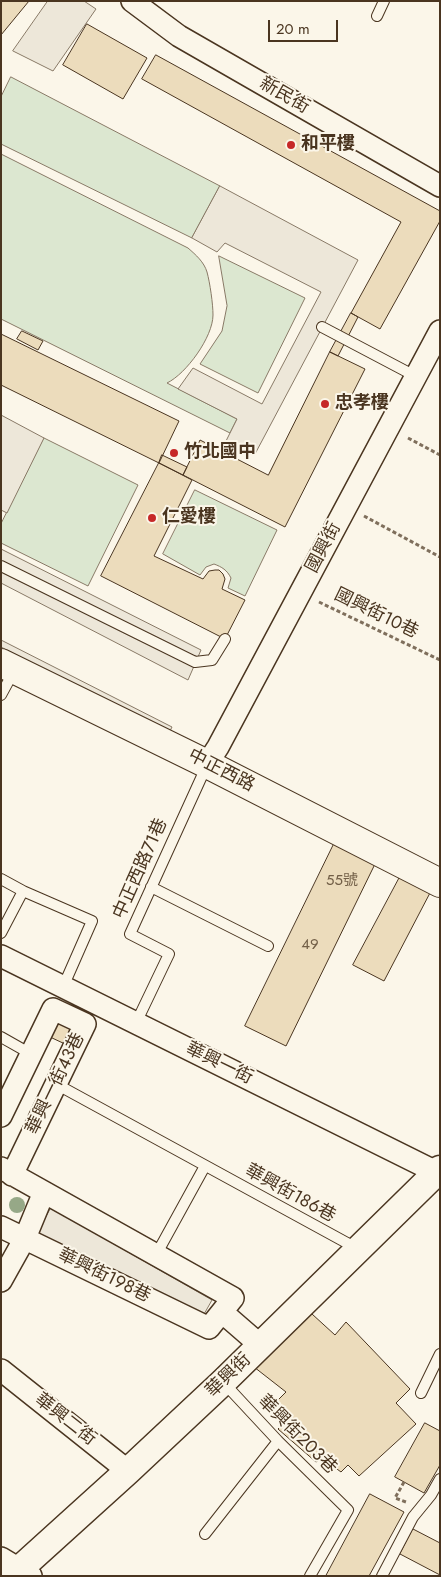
<!DOCTYPE html>
<html>
<head>
<meta charset="utf-8">
<style>
	body { margin:0 }
	#map { position:relative; width:441px; height:1577px; overflow:hidden; background:#fbf6e9; font-family:Jost,sans-serif }
	canvas { display:block }
	.frame { position:absolute; inset:0; border:2px solid #4a3520; pointer-events:none }
	.scale { position:absolute; left:268px; top:20px; width:70px; height:22px; box-sizing:border-box; border:2px solid #4a3520; border-top:0; padding-left:6px; font-size:15px; line-height:18px; white-space:nowrap; color:#4a3520; -webkit-text-stroke:4px #fbf6e9; paint-order:stroke }
</style>
</head>
<body>
<div id="map">
<canvas width="441" height="1577"></canvas>
<div class="frame"></div>
<div class="scale">20 m</div>
</div>
<script>
const ctx = document.querySelector('canvas').getContext('2d');
ctx.lineJoin = 'round';
function paint(path, color) {
  ctx.fillStyle = color;
  ctx.fill(path, 'evenodd');
}
function stroke(path, color, width, dash) {
  ctx.strokeStyle = color;
  ctx.lineWidth = width;
  ctx.lineCap = dash ? 'butt' : 'round';
  ctx.setLineDash(dash || []);
  ctx.stroke(path);
}
function drawText(font, color, halo, rows, align = 'center') {
  ctx.font = font + ' Jost,"Noto Sans TC",sans-serif';
  ctx.lineWidth = 4;
  ctx.setLineDash([]);
  ctx.textBaseline = 'middle';
  ctx.strokeStyle = halo;
  ctx.fillStyle = color;
  for (const [text, x, y, turn = 0] of rows) {
    ctx.save();
    ctx.translate(x, y);
    ctx.rotate((+turn || 0) * Math.PI / 180);
    ctx.textAlign = isNaN(turn) ? turn : align;
    if (halo) ctx.strokeText(text, 0, 0);
    ctx.fillText(text, 0, 0);
    ctx.restore();
  }
}
const green = new Path2D(`
	M 11,77 L 220,186 L 192,238 L 1,144 L 1,97 Z
	M 1,154 L 188,248 C 196,255 204,262 207,272 C 210,283 213,304 213,315 C 213,337 186,374 167,383 L 237,419 L 230,433 L 1,319 Z
	M 219,256 L 305,298 L 258,393 L 200,364 L 222,331 L 227,306 Z
	M 44,438 L 138,485 L 88,586 L 1,543 L 1,524 Z
	M 195,490 L 277,530 L 245,596 L 228,588 L 231,578 C 227,570 222,567 214,564 L 206,567 L 200,575 L 163,554 Z`);
paint(green, '#dce7d0');
stroke(green, '#887966', 1);
const parking = new Path2D(`
	M 48,1 L 84,1 L 96,9 L 53,71 L 13,51 Z
	M 220,186 L 358,260 L 255,454 L 226,441 L 237,419 L 178,389 L 193,368 L 262,404 L 321,292 L 225,243 L 217,252 L 192,238 Z
	M 1,415 L 44,438 L 7,513 L 1,510 Z
	M 1,549 L 201,650 L 188,680 L 1,583 Z
	M 1,640 L 172,727 L 169,733 L 1,647 Z
	M 51,1208 L 212,1300 L 203,1316 L 37,1234 Z`);
paint(parking, '#ede7d9');
stroke(parking, '#887966', 1);
const building = new Path2D(`
	M 1,1 L 29,1 L 1,35 Z
	M 87,24 L 147,58 L 123,99 L 63,65 Z
	M 156,55 L 440,211 L 440,221 L 380,329 L 351,313 L 401,222 L 142,79 Z
	M 351,313 L 358,317 L 338,356 L 330,352 Z
	M 22,331 L 43,341 L 38,350 L 17,339 Z
	M 1,334 L 179,421 L 159,463 L 1,385 Z
	M 330,352 L 365,369 L 285,527 L 183,475 L 200,440 L 268,475 Z
	M 162,455 L 187,467 L 183,475 L 159,463 Z
	M 159,463 L 192,480 L 154,556 L 203,579 L 209,571 L 215,570 L 219,570 L 223,574 L 225,579 L 222,589 L 245,600 L 225,639 L 101,576 Z
	M 334,844 L 375,864 L 286,1046 L 245,1026 Z
	M 401,875 L 431,891 L 384,981 L 353,965 Z
	M 58,1022 L 72,1029 L 65,1044 L 50,1037 Z
	M 312,1314 L 335,1335 L 346,1322 L 410,1389 L 396,1403 L 416,1424 L 359,1476 L 348,1465 L 341,1472 L 322,1458 L 316,1462 L 278,1429 L 283,1424 L 267,1411 L 286,1392 L 254,1367 Z
	M 425,1423 L 440,1431 L 440,1465 L 424,1493 L 395,1477 Z
	M 370,1494 L 404,1512 L 369,1576 L 326,1576 Z
	M 413,1529 L 440,1543 L 440,1575 L 400,1554 Z`);
paint(building, '#ecdcbc');
stroke(building, '#4a3520', 1);
const service = new Path2D(`
	M 377,16 L 384,1
	M 322,327 L 415,376
	M 1,566 L 195,662 L 212,660 L 225,639
	M 1,695 L 14,671
	M 1,879 L 23,891 L 1,933
	M 151,887 L 268,946
	M 23,891 L 92,921 L 63,987
	M 136,1023 L 169,954 L 130,934 L 207,765
	M 1,1037 L 31,1054
	M 56,1084 L 358,1249
	M 156,1255 L 205,1166
	M 224,1383 L 278,1441 L 348,1510 L 310,1576
	M 421,1393 L 440,1354
	M 205,1534 L 278,1441
	M 382,1576 L 413,1517 L 431,1495 L 440,1479`);
const minor = new Path2D(`
	M 132,1 L 179,36 L 440,186
	M 207,764 L 218,747 L 440,331
	M 1,956 L 436,1172
	M 1,1116 L 53,1009 L 85,1024 L 12,1175
	M 1,1168 L 233,1298 L 209,1328 L 1,1227
	M 1,1281 L 25,1238 L 44,1192
	M 222,1312 L 260,1345
	M 1,1370 L 128,1471
	M 1,1558 L 31,1576`);
const tertiary = new Path2D(`
	M 12,1576 L 128,1471 L 223,1382 L 440,1169`);
const secondary = new Path2D(`
	M 1,663 L 207,764 L 440,883`);
stroke(service, '#4a3520', 12);
stroke(minor, '#4a3520', 24);
stroke(tertiary, '#4a3520', 29);
stroke(secondary, '#4a3520', 30);
stroke(new Path2D(`
	M 408,438 L 440,455
	M 364,516 L 440,557
	M 319,602 L 440,660
	M 404,1482 L 395,1498 L 406,1502`), '#7f6f5c', 3, [4, 2.5]);
stroke(service, '#fbf6e9', 10);
stroke(minor, '#fbf6e9', 21);
stroke(tertiary, '#fbf6e9', 26);
stroke(secondary, '#fbf6e9', 28);
ctx.fillStyle = '#96a887';
for (const [x, y] of [
	[17,1205]
]) {
  ctx.beginPath();
  ctx.arc(x, y, 8, 0, 2 * Math.PI);
  ctx.fill();
}
for (const [x, y, r, color] of [
	[291,145,5,"#c62828"],
	[325,404,5,"#c62828"],
	[174,453,5,"#c62828"],
	[152,518,5,"#c62828"]
]) {
  const dot = new Path2D();
  dot.arc(x, y, r, 0, 2 * Math.PI);
  ctx.fillStyle = color;
  ctx.fill(dot);
  stroke(dot, '#fbf6e9', 2);
}
drawText('15px', '#725f47', null, [
	["55號",342,881],
	["49",310,945]
]);
drawText('18px', '#4a3520', '#fbf6e9', [
	["新民街",284,96,30],
	["國興街",324,548,-62],
	["國興街10巷",376,614,26],
	["中正西路",221,771,27],
	["中正西路71巷",141,869,-66],
	["華興一街",219,1064,26],
	["華興一街43巷",56,1084,-64],
	["華興街186巷",290,1194,29],
	["華興街198巷",104,1276,26],
	["華興街",229,1376,-44],
	["華興二街",65,1420,38],
	["華興街203巷",297,1435,45]
]);
drawText('bold 18px', '#4a3520', '#fbf6e9', [
	["和平樓",301,145],
	["忠孝樓",335,404],
	["竹北國中",184,453],
	["仁愛樓",162,518]
], 'left');
</script>
</body>
</html>
